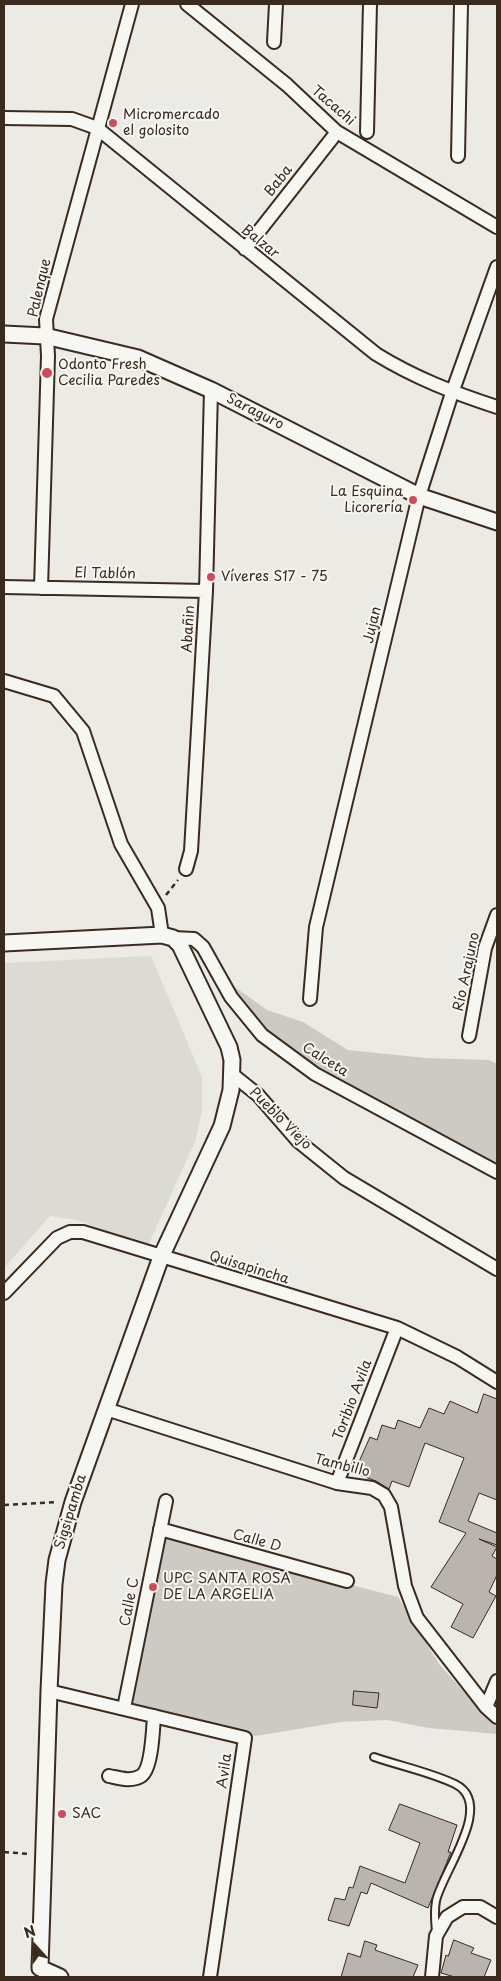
<!DOCTYPE html>
<html>
<head>
<meta charset="utf-8">
<style>
	body { margin:0 }
	#map { position:relative; width:501px; height:1981px; overflow:hidden; background:#ebeae5; font-family:"Playpen Sans",sans-serif }
	canvas { display:block }
	.frame { position:absolute; inset:0; border:5px solid #3b2a1e; pointer-events:none }
	.north { position:absolute; left:10px; top:1921px; width:50px; height:50px; -webkit-text-stroke:4px #f6f6f2; paint-order:stroke; rotate:340deg; font-size:14px; font-weight:700; line-height:20px; text-align:center; color:#3b2a1e }
	.north::after { content:''; display:block; margin:auto; width:18px; height:22px; background:#3b2a1e; clip-path:polygon(50% 0,100% 100%,50% 72%,0 100%) }
</style>
</head>
<body>
<div id="map">
<canvas width="501" height="1981"></canvas>
<div class="frame"></div>
<div class="north">N</div>
</div>
<script>
const ctx = document.querySelector('canvas').getContext('2d');
ctx.lineJoin = 'round';
function paint(path, color) {
  ctx.fillStyle = color;
  ctx.fill(path, 'evenodd');
}
function stroke(path, color, width, dash) {
  ctx.strokeStyle = color;
  ctx.lineWidth = width;
  ctx.lineCap = dash ? 'butt' : 'round';
  ctx.setLineDash(dash || []);
  ctx.stroke(path);
}
function drawText(font, color, halo, rows, align = 'center') {
  ctx.font = font + ' "Playpen Sans",sans-serif';
  ctx.lineWidth = 4;
  ctx.setLineDash([]);
  ctx.textBaseline = 'middle';
  ctx.strokeStyle = halo;
  ctx.fillStyle = color;
  for (const [text, x, y, turn = 0] of rows) {
    ctx.save();
    ctx.translate(x, y);
    ctx.rotate((+turn || 0) * Math.PI / 180);
    ctx.textAlign = isNaN(turn) ? turn : align;
    if (halo) ctx.strokeText(text, 0, 0);
    ctx.fillText(text, 0, 0);
    ctx.restore();
  }
}
paint(new Path2D(`
	M 151,956 L 202,1077 L 202,1110 L 196,1139 L 148,1246 L 77,1220 L 50,1216 L 4,1268 L 4,963 Z`), '#dcdad4');
paint(new Path2D(`
	M 232,985 L 267,1010 L 303,1022 L 348,1050 L 426,1058 L 489,1060 L 497,1064 L 497,1167 L 344,1090 L 266,1037 L 230,993 Z
	M 164,1537 L 398,1597 L 439,1664 L 472,1701 L 497,1724 L 497,1734 L 429,1728 L 387,1720 L 341,1722 L 255,1736 L 129,1705 Z`), '#cdcac4');
const building = new Path2D(`
	M 484,1394 L 497,1399 L 497,1500 L 479,1493 L 468,1521 L 497,1533 L 497,1545 L 479,1539 L 497,1547 L 492,1556 L 497,1559 L 497,1575 L 489,1592 L 496,1596 L 473,1638 L 451,1627 L 463,1604 L 431,1587 L 466,1533 L 439,1522 L 464,1458 L 425,1443 L 409,1487 L 392,1481 L 389,1489 L 376,1481 L 354,1473 L 370,1437 L 377,1440 L 382,1425 L 395,1429 L 398,1420 L 420,1428 L 429,1408 L 444,1414 L 450,1401 L 477,1413 Z
	M 354,1691 L 379,1693 L 377,1708 L 353,1705 Z
	M 400,1804 L 457,1825 L 448,1852 L 451,1852 L 428,1908 L 371,1883 L 367,1894 L 361,1892 L 349,1926 L 328,1920 L 335,1898 L 345,1900 L 349,1887 L 353,1888 L 360,1866 L 405,1883 L 420,1843 L 389,1830 Z
	M 454,1940 L 474,1948 L 471,1953 L 491,1960 L 484,1977 L 455,1977 L 441,1973 L 446,1955 L 448,1956 Z
	M 365,1941 L 377,1945 L 375,1950 L 418,1965 L 413,1977 L 341,1977 L 348,1953 L 360,1957 Z`);
paint(building, '#bab4ae');
stroke(building, '#3b2a1e', 1);
const service = new Path2D(`
	M 374,1757 C 400,1766 430,1772 455,1784 C 496,1804 442,1872 436,1901 C 434,1911 435,1922 436,1932`);
const minor = new Path2D(`
	M 187,4 L 287,85 L 337,132 L 497,227
	M 274,42 L 276,4
	M 4,118 L 72,119 L 97,128 L 376,354 C 415,378 454,393 497,407
	M 367,132 L 370,4
	M 458,156 L 461,4
	M 245,249 L 337,132
	M 4,587 L 206,591
	M 41,588 L 48,356 L 46,319 L 132,4
	M 4,681 L 54,696 L 83,731 L 121,844 L 158,908 L 162,935
	M 186,869 L 191,851 L 206,591 L 211,390
	M 173,938 L 194,939 L 203,947 L 231,997 L 262,1035 L 315,1074 L 497,1172
	M 310,999 L 316,927 L 419,496 L 452,393 L 497,267
	M 469,1036 L 485,948 L 497,915
	M 233,1075 L 258,1095 L 298,1141 L 344,1178 L 497,1269
	M 4,1293 L 57,1238 L 70,1232 L 83,1232 L 397,1328 L 457,1357 L 497,1382
	M 106,1409 L 337,1483 L 372,1488 L 384,1495 L 391,1507 L 405,1586 L 417,1618 L 486,1707 L 497,1717
	M 337,1483 L 397,1328
	M 160,1529 L 347,1581
	M 49,1691 L 245,1738 L 210,1977
	M 486,1707 L 497,1681
	M 124,1708 L 166,1501
	M 109,1776 C 119,1778 131,1782 141,1776 C 152,1769 153,1729 154,1716
	M 432,1977 L 436,1936 L 447,1917 L 463,1907 L 480,1907 L 497,1917`);
const tertiary = new Path2D(`
	M 4,334 L 45,336 L 138,358 L 211,390 L 419,496 L 497,522
	M 4,943 L 162,935 L 173,938 L 180,945 L 229,1047 L 232,1060 L 231,1090 L 222,1126 L 161,1257 L 73,1502 L 57,1560 L 54,1584 L 49,1691 L 40,1968 L 60,1977`);
stroke(service, '#3b2a1e', 10);
stroke(minor, '#3b2a1e', 16);
stroke(tertiary, '#3b2a1e', 19);
stroke(new Path2D(`
	M 166,895 L 178,880
	M 4,1505 L 57,1502
	M 4,1852 L 30,1854`), '#3b2a1e', 2.5, [5, 4]);
stroke(service, '#f6f6f2', 6);
stroke(minor, '#f6f6f2', 12);
stroke(tertiary, '#f6f6f2', 15);
for (const [x, y, r, color] of [
	[113,123,5,"#d1495b"],
	[47,373,6,"#d1495b"],
	[413,500,5,"#d1495b"],
	[211,577,5,"#d1495b"],
	[153,1587,5,"#d1495b"],
	[62,1814,5,"#d1495b"]
]) {
  const dot = new Path2D();
  dot.arc(x, y, r, 0, 2 * Math.PI);
  ctx.fillStyle = color;
  ctx.fill(dot);
  stroke(dot, '#f6f6f2', 2);
}
drawText('14px', '#3b2a1e', '#f6f6f2', [
	["Tacachi",333,106,41],
	["Baba",279,181,-52],
	["Balzar",260,242,39],
	["Palenque",40,288,-77],
	["Saraguro",255,412,27],
	["El Tablón",105,574,1],
	["Jujan",373,625,-77],
	["Abañin",189,629,-87],
	["Río Arajuno",467,972,-78],
	["Calceta",325,1060,32],
	["Pueblo Viejo",280,1119,45],
	["Quisapincha",249,1268,17],
	["Toribio Avila",353,1400,-69],
	["Tambillo",342,1466,14],
	["Sigsipamba",71,1512,-73],
	["Calle D",257,1541,15],
	["Calle C",130,1602,-79],
	["Avila",225,1771,-82]
]);
drawText('14px', '#3b2a1e', '#f6f6f2', [
	["Micromercado",123,115],
	["el golosito",123,131],
	["Odonto Fresh",58,365],
	["Cecilia Paredes",58,381],
	["La Esquina",403,492,"right"],
	["Licorería",403,508,"right"],
	["Víveres S17 - 75",221,577],
	["UPC SANTA ROSA",163,1579],
	["DE LA ARGELIA",163,1595],
	["SAC",72,1814]
], 'left');
</script>
</body>
</html>
